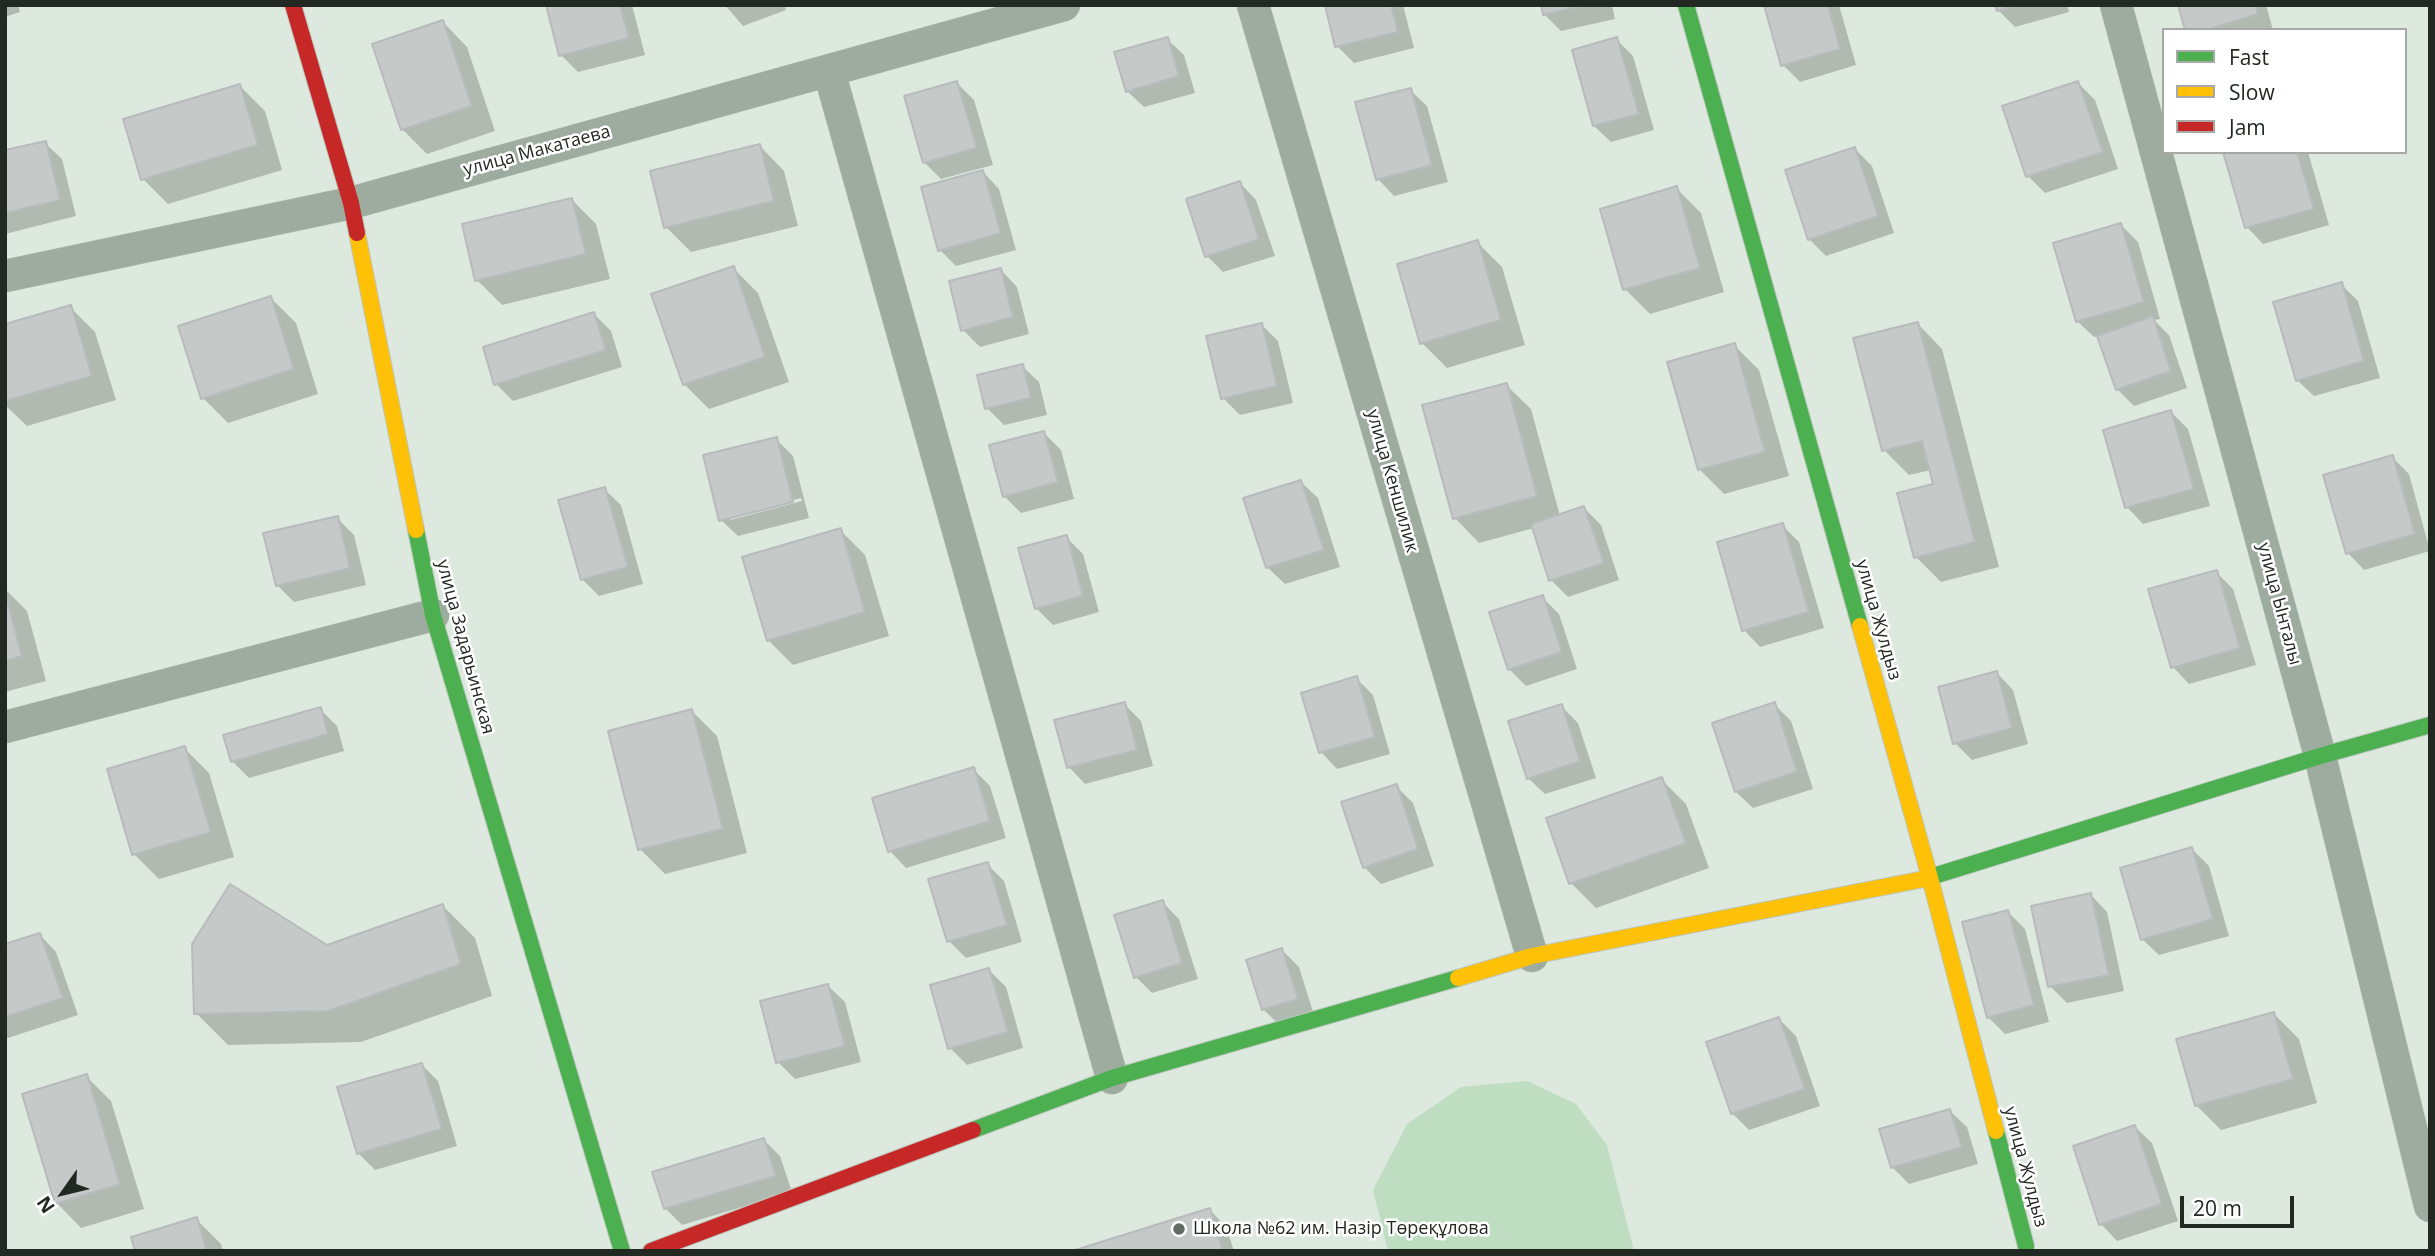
<!DOCTYPE html>
<html>
<head>
<meta charset="utf-8">
<style>
	body { margin:0 }
	#map { position:relative; width:2435px; height:1256px; overflow:hidden; background:#dde9de; font-family:"Open Sans",sans-serif }
	canvas { display:block }
	.frame { position:absolute; inset:0; border:7px solid #212922; pointer-events:none }
	.legend { position:absolute; left:2162px; top:28px; width:245px; height:126px; box-sizing:border-box; background:#fff; border:2px solid #a6a9a7; margin:0; padding:9px 12px; list-style:none; font-size:21px; color:#212922 }
	.legend li { display:flex; align-items:center; gap:14px; height:35px }
	.legend b { width:35px; border:2px solid #a6a9a7 }
	.north { position:absolute; left:28px; top:1158px; width:70px; height:70px; -webkit-text-stroke:5px #fff; paint-order:stroke; rotate:236deg; font-size:19px; font-weight:700; line-height:28px; text-align:center; color:#212922 }
	.north::after { content:''; display:block; margin:auto; width:24px; height:32px; background:#212922; clip-path:polygon(50% 0,100% 100%,50% 72%,0 100%) }
	.scale { position:absolute; left:2180px; top:1196px; width:114px; height:32px; box-sizing:border-box; border:4px solid #212922; border-top:0; padding-left:9px; font-size:21px; line-height:24px; white-space:nowrap; color:#212922; -webkit-text-stroke:5px #fff; paint-order:stroke }
</style>
</head>
<body>
<div id="map">
<canvas width="2435" height="1256"></canvas>
<div class="frame"></div>
<ul class="legend">
<li><b style="height:9px;background:#4caf50"></b>Fast</li>
<li><b style="height:9px;background:#ffc107"></b>Slow</li>
<li><b style="height:9px;background:#c62828"></b>Jam</li>
</ul>
<div class="north">N</div>
<div class="scale">20 m</div>
</div>
<script>
const ctx = document.querySelector('canvas').getContext('2d');
ctx.lineJoin = 'round';
function paint(path, color) {
  ctx.fillStyle = color;
  ctx.fill(path, 'evenodd');
}
function stroke(path, color, width, dash) {
  ctx.strokeStyle = color;
  ctx.lineWidth = width;
  ctx.lineCap = dash ? 'butt' : 'round';
  ctx.setLineDash(dash || []);
  ctx.stroke(path);
}
function drawText(font, color, halo, rows, align = 'center') {
  ctx.font = font + ' "Open Sans",sans-serif';
  ctx.lineWidth = 5;
  ctx.setLineDash([]);
  ctx.textBaseline = 'middle';
  ctx.strokeStyle = halo;
  ctx.fillStyle = color;
  for (const [text, x, y, turn = 0] of rows) {
    ctx.save();
    ctx.translate(x, y);
    ctx.rotate((+turn || 0) * Math.PI / 180);
    ctx.textAlign = isNaN(turn) ? turn : align;
    if (halo) ctx.strokeText(text, 0, 0);
    ctx.fillText(text, 0, 0);
    ctx.restore();
  }
}
paint(new Path2D(`
	M 1527,1081 L 1576,1104 L 1607,1145 L 1634,1251 L 1388,1251 L 1373,1190 L 1407,1124 L 1461,1087 Z`), '#bfddc1');
paint(new Path2D(`
	M 5,5 L 18,5 L 20,12 L 5,17 Z
	M 548,5 L 632,5 L 645,55 L 578,72 L 561,55 Z
	M 725,5 L 784,5 L 786,10 L 743,26 Z
	M 1326,5 L 1403,5 L 1414,48 L 1354,63 L 1337,46 Z
	M 1542,5 L 1612,5 L 1615,19 L 1561,31 L 1544,14 Z
	M 1766,5 L 1839,5 L 1856,65 L 1800,82 L 1783,65 Z
	M 1997,5 L 2067,5 L 2069,12 L 2015,27 L 1998,10 Z
	M 2179,5 L 2266,5 L 2273,30 L 2187,30 Z
	M 443,22 L 467,47 L 495,131 L 427,154 L 402,129 Z
	M 1167,39 L 1184,55 L 1195,93 L 1144,107 L 1127,91 Z
	M 1616,39 L 1633,56 L 1654,130 L 1611,142 L 1594,126 Z
	M 957,83 L 974,100 L 993,165 L 941,179 L 924,162 Z
	M 2078,83 L 2095,100 L 2118,169 L 2045,193 L 2028,176 Z
	M 240,86 L 265,111 L 282,170 L 168,204 L 143,179 Z
	M 1410,90 L 1427,106 L 1448,182 L 1394,196 L 1378,179 Z
	M 45,143 L 62,159 L 76,216 L 5,234 L 5,152 Z
	M 760,146 L 784,171 L 798,226 L 691,252 L 666,227 Z
	M 1855,149 L 1872,166 L 1894,233 L 1826,256 L 1809,239 Z
	M 2224,152 L 2308,152 L 2329,225 L 2263,244 L 2247,227 Z
	M 983,172 L 999,189 L 1016,250 L 956,266 L 940,250 Z
	M 1240,183 L 1256,200 L 1275,256 L 1223,272 L 1207,256 Z
	M 1676,188 L 1701,213 L 1724,292 L 1650,314 L 1625,289 Z
	M 571,199 L 596,224 L 610,279 L 502,305 L 477,280 Z
	M 2121,225 L 2138,242 L 2160,319 L 2154,320 L 2169,335 L 2187,388 L 2134,406 L 2117,389 L 2099,336 L 2094,337 L 2077,321 Z
	M 1477,242 L 1502,267 L 1525,345 L 1447,368 L 1422,343 L 1399,266 Z
	M 733,268 L 758,293 L 789,382 L 709,409 L 684,384 Z
	M 1001,270 L 1017,287 L 1029,334 L 980,347 L 963,330 Z
	M 2341,284 L 2358,301 L 2380,378 L 2314,396 L 2297,380 Z
	M 271,298 L 296,323 L 318,394 L 228,423 L 203,398 Z
	M 70,307 L 95,332 L 116,400 L 27,426 L 5,405 L 5,326 Z
	M 594,314 L 611,331 L 622,367 L 513,401 L 496,384 Z
	M 1261,324 L 1278,341 L 1293,403 L 1240,415 L 1223,398 Z
	M 1918,324 L 1942,349 L 1999,567 L 1941,582 L 1916,557 L 1935,485 L 1931,470 L 1909,475 L 1884,450 Z
	M 1734,345 L 1759,370 L 1789,476 L 1724,494 L 1699,469 Z
	M 1022,366 L 1039,382 L 1047,415 L 1004,425 L 987,408 Z
	M 1506,385 L 1531,409 L 1560,516 L 1584,508 L 1601,525 L 1619,580 L 1568,597 L 1551,580 L 1534,528 L 1479,543 L 1455,518 Z
	M 2171,412 L 2188,429 L 2210,506 L 2143,524 L 2127,507 Z
	M 1044,433 L 1061,450 L 1074,499 L 1021,513 L 1004,496 Z
	M 776,439 L 793,456 L 809,518 L 738,536 L 721,520 ZM 801,498 L 802,501 L 730,520 L 730,516 Z
	M 2392,457 L 2409,474 L 2430,551 L 2364,570 L 2348,553 Z
	M 1301,482 L 1318,498 L 1340,567 L 1285,584 L 1268,568 L 1246,499 Z
	M 604,489 L 621,505 L 643,584 L 599,596 L 583,580 Z
	M 337,518 L 354,535 L 366,585 L 294,602 L 277,585 Z
	M 1782,525 L 1799,542 L 1824,628 L 1760,647 L 1744,630 Z
	M 840,530 L 865,555 L 889,636 L 793,665 L 768,640 Z
	M 1066,537 L 1083,554 L 1099,612 L 1053,625 L 1036,608 Z
	M 2216,572 L 2233,589 L 2256,665 L 2189,684 L 2173,667 Z
	M 5,589 L 27,611 L 46,681 L 5,692 Z
	M 1542,597 L 1559,614 L 1577,669 L 1526,686 L 1509,669 Z
	M 1997,673 L 2013,690 L 2028,744 L 1972,760 L 1955,743 Z
	M 1356,678 L 1373,695 L 1390,754 L 1337,769 L 1321,752 Z
	M 1124,704 L 1141,721 L 1153,766 L 1085,784 L 1069,767 Z
	M 1774,704 L 1791,721 L 1813,789 L 1753,808 L 1736,792 Z
	M 1561,706 L 1578,723 L 1596,778 L 1545,794 L 1528,778 Z
	M 320,709 L 337,726 L 344,751 L 249,778 L 232,761 Z
	M 692,711 L 717,736 L 747,853 L 665,874 L 640,849 Z
	M 184,748 L 209,773 L 234,857 L 159,879 L 134,854 Z
	M 973,769 L 990,786 L 1006,838 L 906,868 L 890,851 Z
	M 1661,779 L 1686,804 L 1709,868 L 1596,908 L 1571,883 Z
	M 1396,786 L 1413,803 L 1434,866 L 1381,884 L 1364,867 Z
	M 2192,849 L 2209,866 L 2229,936 L 2159,955 L 2142,939 Z
	M 987,864 L 1004,881 L 1022,942 L 966,958 L 949,941 L 931,880 Z
	M 2091,895 L 2107,912 L 2124,991 L 2067,1003 L 2050,986 Z
	M 1162,902 L 1179,919 L 1198,979 L 1152,993 L 1136,977 Z
	M 443,906 L 475,938 L 492,996 L 361,1042 L 228,1045 L 196,1013 L 326,947 Z
	M 2008,912 L 2025,929 L 2049,1022 L 2005,1034 L 1988,1017 Z
	M 40,935 L 56,952 L 78,1015 L 5,1039 L 5,946 Z
	M 1282,950 L 1299,967 L 1314,1015 L 1280,1026 L 1263,1009 Z
	M 989,970 L 1006,987 L 1023,1048 L 967,1065 L 950,1048 Z
	M 828,986 L 845,1002 L 861,1062 L 795,1079 L 778,1062 Z
	M 2274,1014 L 2299,1039 L 2317,1103 L 2221,1130 L 2197,1106 Z
	M 1779,1019 L 1796,1036 L 1820,1106 L 1749,1130 L 1732,1113 Z
	M 422,1065 L 438,1081 L 457,1146 L 375,1170 L 358,1153 Z
	M 86,1076 L 111,1101 L 144,1209 L 81,1228 L 57,1203 Z
	M 1950,1111 L 1967,1127 L 1978,1164 L 1909,1184 L 1892,1167 Z
	M 2135,1127 L 2152,1143 L 2178,1221 L 2117,1241 L 2101,1224 Z
	M 764,1140 L 780,1156 L 792,1192 L 682,1225 L 666,1209 L 655,1173 Z
	M 1210,1210 L 1226,1227 L 1234,1251 L 1078,1251 Z
	M 196,1219 L 221,1244 L 223,1251 L 137,1251 Z`), '#0003');
const building = new Path2D(`
	M 546,5 L 620,5 L 629,38 L 559,56 Z
	M 1325,5 L 1391,5 L 1398,32 L 1335,47 Z
	M 1541,5 L 1585,5 L 1543,15 Z
	M 1764,5 L 1828,5 L 1840,49 L 1781,66 Z
	M 1995,5 L 2018,5 L 1997,11 Z
	M 2178,5 L 2255,5 L 2258,14 L 2206,30 L 2185,30 Z
	M 443,20 L 472,106 L 401,130 L 372,44 Z
	M 1168,37 L 1179,76 L 1126,92 L 1114,52 Z
	M 1617,37 L 1639,114 L 1593,126 L 1572,50 Z
	M 957,81 L 977,148 L 923,163 L 904,96 Z
	M 2078,81 L 2103,152 L 2026,177 L 2002,106 Z
	M 240,84 L 258,145 L 141,180 L 123,119 Z
	M 1411,88 L 1432,165 L 1376,180 L 1355,102 Z
	M 46,141 L 60,200 L 5,213 L 5,150 Z
	M 760,144 L 774,201 L 664,228 L 650,171 Z
	M 1855,147 L 1878,216 L 1808,240 L 1785,170 Z
	M 2223,152 L 2297,152 L 2314,209 L 2245,228 Z
	M 983,170 L 1001,233 L 938,251 L 921,187 Z
	M 1240,181 L 1259,239 L 1205,257 L 1186,199 Z
	M 1677,186 L 1700,268 L 1623,290 L 1600,209 Z
	M 572,198 L 586,254 L 475,281 L 462,224 Z
	M 2121,223 L 2144,302 L 2076,322 L 2053,243 Z
	M 1478,240 L 1501,320 L 1420,344 L 1397,264 Z
	M 734,266 L 765,357 L 683,385 L 651,294 Z
	M 1001,268 L 1013,317 L 961,331 L 949,281 Z
	M 2342,282 L 2364,361 L 2296,381 L 2273,302 Z
	M 271,296 L 294,369 L 201,399 L 178,326 Z
	M 71,305 L 92,376 L 5,401 L 5,324 Z
	M 594,312 L 606,350 L 494,385 L 483,347 Z
	M 2153,316 L 2171,371 L 2116,390 L 2097,336 Z
	M 1918,322 L 1975,542 L 1914,558 L 1897,493 L 1933,484 L 1922,441 L 1882,451 L 1853,338 Z
	M 1262,323 L 1277,386 L 1221,399 L 1206,336 Z
	M 1735,343 L 1765,452 L 1698,470 L 1667,362 Z
	M 1023,364 L 1031,398 L 985,409 L 977,375 Z
	M 1507,383 L 1537,496 L 1453,519 L 1422,405 Z
	M 2171,410 L 2194,489 L 2125,508 L 2103,430 Z
	M 1044,431 L 1058,482 L 1003,497 L 989,445 Z
	M 777,437 L 793,502 L 719,521 L 703,455 Z
	M 2393,455 L 2415,534 L 2346,554 L 2323,475 Z
	M 1301,480 L 1324,550 L 1266,568 L 1243,498 Z
	M 605,487 L 628,567 L 581,580 L 558,500 Z
	M 1584,506 L 1604,563 L 1549,581 L 1531,524 Z
	M 338,516 L 350,568 L 276,586 L 263,533 Z
	M 1783,523 L 1809,612 L 1742,631 L 1717,542 Z
	M 841,528 L 865,612 L 767,641 L 742,557 Z
	M 1067,535 L 1083,596 L 1035,609 L 1018,548 Z
	M 2217,570 L 2240,648 L 2171,668 L 2148,589 Z
	M 5,592 L 22,656 L 5,661 Z
	M 1543,595 L 1562,652 L 1508,670 L 1489,612 Z
	M 1997,671 L 2012,728 L 1953,744 L 1938,687 Z
	M 1357,676 L 1375,737 L 1319,753 L 1301,693 Z
	M 1125,702 L 1137,750 L 1067,768 L 1054,720 Z
	M 1775,702 L 1797,772 L 1735,792 L 1712,723 Z
	M 1562,704 L 1580,761 L 1527,779 L 1508,721 Z
	M 321,707 L 328,734 L 231,762 L 223,735 Z
	M 692,709 L 723,829 L 638,850 L 608,731 Z
	M 185,746 L 211,832 L 132,855 L 107,769 Z
	M 974,767 L 990,821 L 888,852 L 872,798 Z
	M 1662,777 L 1686,843 L 1569,884 L 1546,818 Z
	M 1397,784 L 1418,849 L 1363,868 L 1341,802 Z
	M 2192,847 L 2213,919 L 2141,940 L 2120,868 Z
	M 988,862 L 1007,925 L 947,942 L 928,879 Z
	M 230,884 L 327,945 L 443,904 L 461,964 L 328,1011 L 194,1014 L 192,944 Z
	M 2091,893 L 2109,975 L 2048,987 L 2031,906 Z
	M 1163,900 L 1182,963 L 1134,978 L 1114,915 Z
	M 2008,910 L 2034,1005 L 1987,1018 L 1962,922 Z
	M 40,933 L 63,998 L 5,1017 L 5,944 Z
	M 1282,948 L 1298,999 L 1262,1010 L 1246,960 Z
	M 989,968 L 1008,1032 L 948,1049 L 930,985 Z
	M 828,984 L 845,1046 L 776,1063 L 760,1001 Z
	M 2274,1012 L 2293,1079 L 2195,1106 L 2176,1039 Z
	M 1779,1017 L 1805,1089 L 1731,1114 L 1706,1042 Z
	M 422,1063 L 442,1129 L 357,1154 L 337,1087 Z
	M 87,1074 L 120,1184 L 55,1204 L 22,1094 Z
	M 1950,1109 L 1962,1147 L 1891,1168 L 1879,1129 Z
	M 2135,1125 L 2162,1204 L 2099,1225 L 2073,1146 Z
	M 764,1138 L 776,1176 L 664,1209 L 652,1172 Z
	M 1210,1208 L 1223,1251 L 1072,1251 Z
	M 197,1217 L 207,1251 L 135,1251 L 131,1237 Z`);
paint(building, '#c5c9c8');
stroke(building, '#b8bbbb', 2);
const street = new Path2D(`
	M 1253,5 L 1532,956
	M 2116,5 L 2320,756 L 2430,1206
	M 829,71 L 1112,1078
	M 5,276 L 351,203 L 1064,5
	M 5,727 L 433,615`);
const fast = new Path2D(`
	M 1686,5 L 1860,626
	M 416,530 L 433,615 L 622,1251
	M 1924,879 L 2320,756 L 2430,725
	M 973,1130 L 1112,1078 L 1458,978
	M 1996,1131 L 2026,1246`);
const slow = new Path2D(`
	M 357,233 L 416,530
	M 1860,626 L 1930,878 L 1996,1131
	M 1458,978 L 1532,956 L 1924,879`);
const jam = new Path2D(`
	M 293,5 L 351,203 L 357,233
	M 651,1251 L 973,1130`);
stroke(street, '#bcc6bd', 33);
stroke(fast, '#bcc6bd', 18);
stroke(slow, '#bcc6bd', 18);
stroke(jam, '#bcc6bd', 18);
stroke(street, '#9dac9e', 32);
stroke(fast, '#4caf50', 16);
stroke(slow, '#ffc107', 16);
stroke(jam, '#c62828', 16);
for (const [x, y, r, color] of [
	[1179,1229,7,"#636c64"]
]) {
  const dot = new Path2D();
  dot.arc(x, y, r, 0, 2 * Math.PI);
  ctx.fillStyle = color;
  ctx.fill(dot);
  stroke(dot, '#fff', 2.5);
}
drawText('18px', '#212922', '#fff', [
	["улица Макатаева",537,151,-15],
	["улица Кеншилик",1392,481,74],
	["улица Ынталы",2279,604,75],
	["улица Жулдыз",1878,620,74],
	["улица Задарьинская",465,647,75],
	["улица Жулдыз",2025,1167,75]
]);
drawText('18px', '#212922', '#fff', [
	["Школа №62 им. Назір Төреқұлова",1193,1229]
], 'left');
</script>
</body>
</html>
